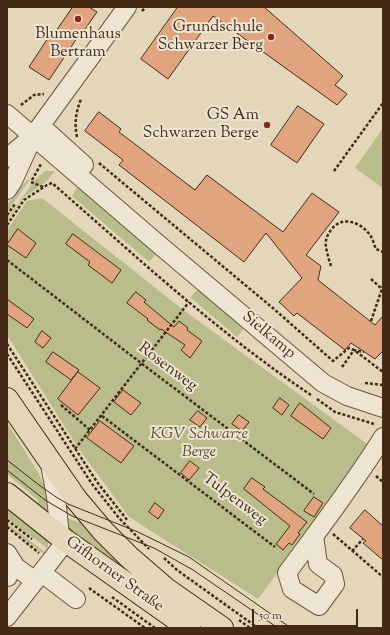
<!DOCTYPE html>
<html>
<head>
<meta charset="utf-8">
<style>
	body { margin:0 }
	#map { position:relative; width:390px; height:635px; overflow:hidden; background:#e3d6b9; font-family:"Sorts Mill Goudy",serif }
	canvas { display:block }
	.frame { position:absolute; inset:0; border:8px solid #452b17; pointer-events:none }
	.scale { position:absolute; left:252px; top:609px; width:106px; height:18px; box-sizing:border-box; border:2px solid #452b17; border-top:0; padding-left:5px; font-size:12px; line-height:14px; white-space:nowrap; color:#452b17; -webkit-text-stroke:3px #ede4d2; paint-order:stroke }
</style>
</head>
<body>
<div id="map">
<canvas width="390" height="635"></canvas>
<div class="frame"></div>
<div class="scale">50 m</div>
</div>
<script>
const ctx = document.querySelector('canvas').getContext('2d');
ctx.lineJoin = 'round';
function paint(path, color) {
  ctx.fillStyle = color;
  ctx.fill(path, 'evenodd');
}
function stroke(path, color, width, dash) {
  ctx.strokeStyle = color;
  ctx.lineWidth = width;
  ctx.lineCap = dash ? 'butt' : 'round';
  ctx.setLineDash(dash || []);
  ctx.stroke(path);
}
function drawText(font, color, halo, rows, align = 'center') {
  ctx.font = font + ' "Sorts Mill Goudy",serif';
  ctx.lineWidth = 4;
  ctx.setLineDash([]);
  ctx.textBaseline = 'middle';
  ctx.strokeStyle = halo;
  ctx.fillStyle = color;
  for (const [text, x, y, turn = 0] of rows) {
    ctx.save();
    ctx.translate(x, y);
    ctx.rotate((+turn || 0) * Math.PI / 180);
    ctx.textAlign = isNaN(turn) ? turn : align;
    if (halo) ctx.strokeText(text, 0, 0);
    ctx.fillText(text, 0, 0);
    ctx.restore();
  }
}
paint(new Path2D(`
	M 383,128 L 383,188 L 355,168 Z
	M 45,171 L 55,171 L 46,182 L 24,197 L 7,221 L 7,219 L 34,181 Z
	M 31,178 L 7,212 L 7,205 L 24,183 Z
	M 78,186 L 157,253 L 149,262 L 72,196 Z
	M 42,198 L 182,309 L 370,446 L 258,599 L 129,517 L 77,446 L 7,335 L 7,230 L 27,201 Z
	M 198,289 L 243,328 L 243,330 L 237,337 L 190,297 Z
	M 7,423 L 38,472 C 41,480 55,508 61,514 C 67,519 82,523 90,526 L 207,628 L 199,628 L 73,535 L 62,521 L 61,514 L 47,505 L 46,514 L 37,507 L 38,500 L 7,474 Z
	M 7,506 L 48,538 L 48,549 L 7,518 Z
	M 7,523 L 46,553 L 45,555 L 7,526 Z`), '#b9bc8b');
const building = new Path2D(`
	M 73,7 L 89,7 L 97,12 L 78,39 L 77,38 L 49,80 L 29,67 L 48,38 L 50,39 Z
	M 178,7 L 264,7 L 343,76 L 335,85 L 347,94 L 337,105 L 213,16 L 168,79 L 141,59 Z
	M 298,106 L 324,124 L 297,163 L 271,145 Z
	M 99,112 L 121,129 L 119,132 L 195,190 L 207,175 L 283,232 L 312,193 L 339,212 L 306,255 L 321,266 L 318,280 L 375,325 L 383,316 L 383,351 L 375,359 L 351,343 L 345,350 L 297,313 L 294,316 L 279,302 L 302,278 L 266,233 L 244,262 L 119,165 L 123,160 L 85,131 Z
	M 18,229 L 36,243 L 26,258 L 7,245 Z
	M 73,234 L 121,270 L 112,283 L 88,265 L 90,262 L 66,244 Z
	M 136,292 L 146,300 L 144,302 L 174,327 L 179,321 L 188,328 L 187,330 L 202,341 L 190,358 L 181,350 L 185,345 L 161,329 L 160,330 L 147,320 L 148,319 L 127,303 Z
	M 7,299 L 34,319 L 27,328 L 7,314 Z
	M 42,331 L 51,338 L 43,348 L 35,342 Z
	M 53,352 L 79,370 L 71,380 L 46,362 Z
	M 78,372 L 100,388 L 78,415 L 58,399 Z
	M 123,390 L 141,403 L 131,415 L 114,402 Z
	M 280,398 L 289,405 L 282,415 L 273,408 Z
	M 300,403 L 331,428 L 323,439 L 291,416 Z
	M 198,411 L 207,418 L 200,427 L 190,420 Z
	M 239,415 L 249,422 L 242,431 L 232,424 Z
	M 100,421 L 134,446 L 121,463 L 87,438 Z
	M 190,461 L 199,468 L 189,480 L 181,473 Z
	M 252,478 L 265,487 L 263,489 L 307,522 L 298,533 L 300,534 L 292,545 L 289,543 L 283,550 L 276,544 L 290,526 L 244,489 Z
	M 314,497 L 323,503 L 314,517 L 304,511 Z
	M 155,503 L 164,510 L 158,519 L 149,512 Z
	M 365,510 L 383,526 L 383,560 L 363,543 L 366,541 L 350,528 Z`);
paint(building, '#e0a57e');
stroke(building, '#452b17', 1);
const minor = new Path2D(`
	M 7,114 L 163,248 L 323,383 L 347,396 L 383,408
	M 41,126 L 84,165
	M 7,158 L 33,136 L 127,7
	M 7,190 L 13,181 L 31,141
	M 50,464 L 56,497 L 60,536
	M 314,536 L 318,564 L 333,575 L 335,584 L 319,606 L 292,589 L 287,573 C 320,528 354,484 383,437
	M 7,553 L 16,567 L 35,581
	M 42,573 L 76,599
	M 7,576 L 8,577
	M 7,617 L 66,541`);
const major = new Path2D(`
	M 7,399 L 76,499 L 103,531 L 129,557 L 166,589 L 222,628
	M 7,494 L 66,541 L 189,628`);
stroke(minor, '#6c5640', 20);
stroke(major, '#452b17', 24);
stroke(new Path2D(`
	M 142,11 L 146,7
	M 21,105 L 34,95 L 44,94
	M 77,137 C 74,123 76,112 81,99
	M 99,163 L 274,309 L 333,361 L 349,348 L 354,350 L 383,372
	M 334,171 L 383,103
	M 32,180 L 41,164
	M 31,182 L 43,187
	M 7,215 L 15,204
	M 7,225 L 24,200 L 47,185 L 52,183 C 136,256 218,333 311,395
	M 7,260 L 141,363 L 314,494
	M 331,266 C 329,260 327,253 326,247 C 325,241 327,235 331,230 C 341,215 361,222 370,235 C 373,239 374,245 376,249 L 383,252
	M 371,279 L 383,290
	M 371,321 L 383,286
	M 7,344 L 97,482 L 128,521
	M 7,354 L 92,484 L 119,518 L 149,549
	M 342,367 L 354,350 L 364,352
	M 365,383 L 383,385
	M 317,399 L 335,412 L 374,424
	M 61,405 L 90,430
	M 102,416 L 275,547
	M 75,449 L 189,302
	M 376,476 L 383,482
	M 7,520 L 32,539
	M 7,527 L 39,553
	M 333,534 L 383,577
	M 352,551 L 363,539
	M 164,558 L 177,570 L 258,628
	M 89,588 L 145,628
	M 112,597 L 155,628
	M 239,620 L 250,628`), '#452b17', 2.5, [3, 2]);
stroke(minor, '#ede4d2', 18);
stroke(major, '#e3d6b9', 22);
stroke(new Path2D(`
	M 7,460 L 39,485 L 56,497 L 68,504 L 138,532 L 189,557 L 291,628
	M 7,470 L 45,500 L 72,516 L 154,548 L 193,570 L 278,628`), '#452b17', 1);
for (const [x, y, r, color] of [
	[78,19,4,"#8f2418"],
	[271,37,4,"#8f2418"],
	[267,125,4,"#8f2418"]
]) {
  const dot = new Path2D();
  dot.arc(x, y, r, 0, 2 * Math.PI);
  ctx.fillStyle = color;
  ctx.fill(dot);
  stroke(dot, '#ede4d2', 1.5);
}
drawText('16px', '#452b17', '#ede4d2', [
	["Grundschule",263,28],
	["Schwarzer Berg",263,46],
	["Blumenhaus",78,35,"center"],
	["Bertram",78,53,"center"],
	["GS Am",259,116],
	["Schwarzen Berge",259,134]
], 'right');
drawText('16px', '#452b17', '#ede4d2', [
	["Sielkamp",268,336,40],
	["Rosenweg",167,368,37],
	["Tulpenweg",234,500,37],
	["Gifhorner Straße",114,575,36]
]);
drawText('italic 16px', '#5c482e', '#ede4d2', [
	["KGV Schwarze",199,435],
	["Berge",199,453]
]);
</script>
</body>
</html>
